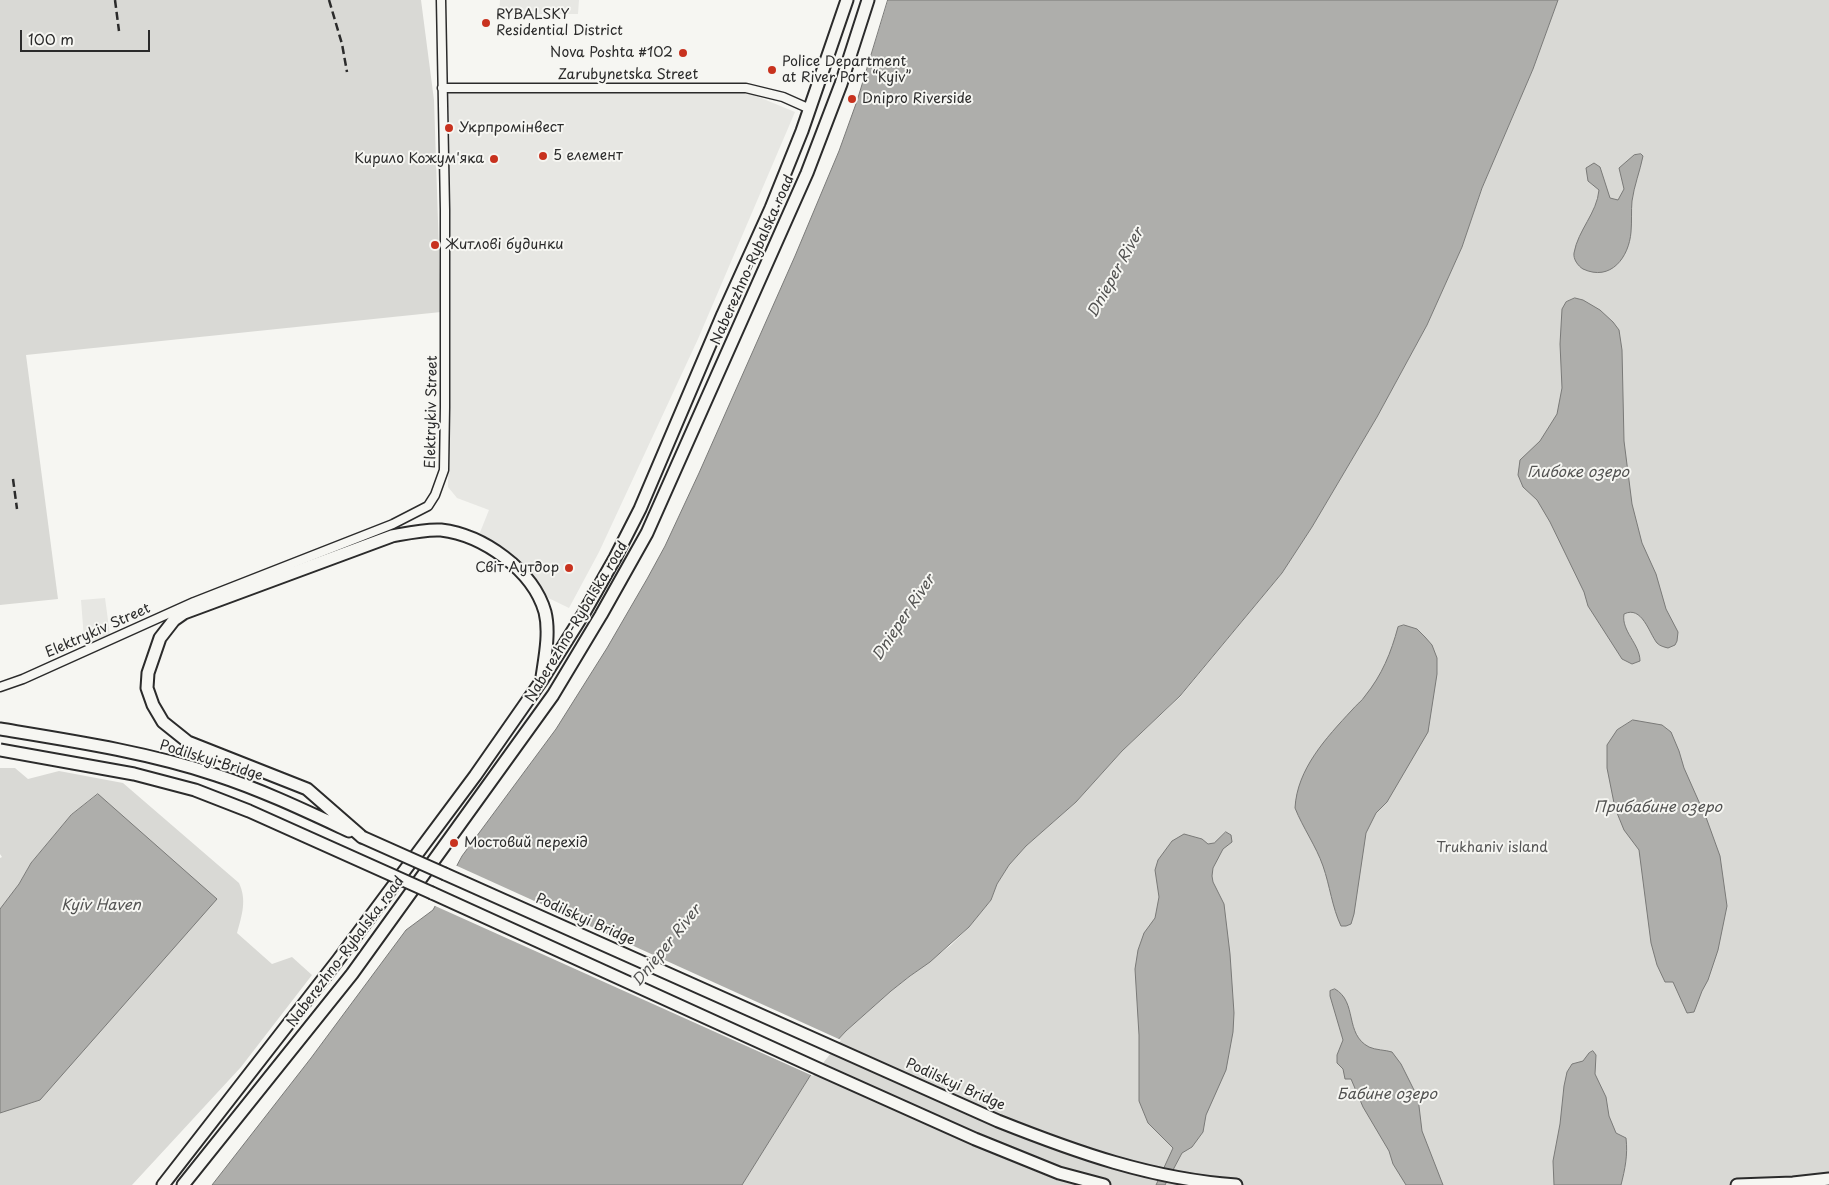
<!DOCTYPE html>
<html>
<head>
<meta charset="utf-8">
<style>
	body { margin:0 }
	#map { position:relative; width:1829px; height:1185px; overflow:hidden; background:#f6f6f2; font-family:"Playpen Sans",sans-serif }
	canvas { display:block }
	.scale { position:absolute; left:20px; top:30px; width:130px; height:22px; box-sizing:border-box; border:2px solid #2b2b2b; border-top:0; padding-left:6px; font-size:15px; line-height:18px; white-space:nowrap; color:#2b2b2b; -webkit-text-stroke:4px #f6f6f2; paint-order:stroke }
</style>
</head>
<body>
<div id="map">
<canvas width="1829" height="1185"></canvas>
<div class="scale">100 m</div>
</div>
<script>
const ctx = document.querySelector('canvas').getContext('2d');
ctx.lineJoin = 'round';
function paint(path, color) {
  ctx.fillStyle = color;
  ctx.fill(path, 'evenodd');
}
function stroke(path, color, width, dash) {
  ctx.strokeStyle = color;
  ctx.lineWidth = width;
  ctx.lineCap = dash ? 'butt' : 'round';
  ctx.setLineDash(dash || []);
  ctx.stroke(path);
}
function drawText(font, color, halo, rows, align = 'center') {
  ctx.font = font + ' "Playpen Sans",sans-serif';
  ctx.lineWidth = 4;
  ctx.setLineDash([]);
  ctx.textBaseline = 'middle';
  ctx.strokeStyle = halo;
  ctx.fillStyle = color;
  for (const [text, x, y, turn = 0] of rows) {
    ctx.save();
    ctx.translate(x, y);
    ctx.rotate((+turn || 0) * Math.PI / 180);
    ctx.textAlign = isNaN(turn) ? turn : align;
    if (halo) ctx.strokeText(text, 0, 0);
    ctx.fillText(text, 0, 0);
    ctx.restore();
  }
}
paint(new Path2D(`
	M 500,0 L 579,0 L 578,14 L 499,14 Z
	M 445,91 L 749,93 L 795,112 L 698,339 L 599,552 L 569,608 L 538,593 L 477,540 L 489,510 L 457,498 L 448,487 L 449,315 Z
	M 105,598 L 110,635 L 90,642 L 84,639 L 81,600 Z`), '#e7e7e3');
paint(new Path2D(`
	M 0,0 L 421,0 L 434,100 L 441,312 L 26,355 L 58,599 L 0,605 Z
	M 1558,0 L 1829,0 L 1829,1185 L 742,1185 L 810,1076 L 833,1045 L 846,1031 L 891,991 L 951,945 L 969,927 L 991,900 L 997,884 L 1009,865 L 1026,846 L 1076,802 L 1122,751 L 1180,697 L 1282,573 L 1312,527 L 1377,417 L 1427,325 L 1462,247 L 1482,188 L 1533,69 Z
	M 0,768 L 15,768 L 28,779 L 59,771 L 123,783 L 239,883 C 247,900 242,915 237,933 L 272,964 L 292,957 L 312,975 L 241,1067 L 132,1185 L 0,1185 L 0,1113 L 6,1111 L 98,794 L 71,815 L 31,863 L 19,884 L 0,909 L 0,858 L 2,857 L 0,854 Z`), '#d9d9d5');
const water = new Path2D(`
	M 888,0 L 1558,0 L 1533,69 L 1482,188 L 1462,247 L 1427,325 L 1377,417 L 1312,527 L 1282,573 L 1180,696 L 1122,751 L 1076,802 L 1026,846 L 1009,865 L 997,884 L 991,900 L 969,927 L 930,962 L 910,976 L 891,991 L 846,1031 L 833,1045 L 810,1076 L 742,1185 L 212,1185 L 311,1058 L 406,930 L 433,910 L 462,856 L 556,729 L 607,648 L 647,579 L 665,546 L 699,473 L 795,256 L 839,151 L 857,101 Z
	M 1641,154 L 1643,156 C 1640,171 1634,186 1632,201 C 1631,211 1632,221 1631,232 C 1629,257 1611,282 1583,269 C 1578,266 1573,259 1574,253 C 1578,230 1597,213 1599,190 L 1588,181 L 1586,168 L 1594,163 L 1600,167 L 1610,198 L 1618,200 L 1624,189 L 1619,168 L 1634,155 Z
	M 1575,298 L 1583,300 L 1600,310 L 1613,322 L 1619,330 L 1622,350 L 1624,441 L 1632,504 L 1642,543 L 1656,574 L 1666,609 L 1678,632 L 1677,641 L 1675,645 L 1668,648 C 1664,647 1660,646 1657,643 C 1649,633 1642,605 1624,614 C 1621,631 1640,644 1640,661 L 1632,664 L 1622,659 L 1588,606 L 1584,592 L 1550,522 L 1537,500 L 1523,487 L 1518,475 L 1520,460 L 1540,441 L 1557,414 L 1562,388 L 1560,344 L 1562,309 L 1566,302 Z
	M 1404,625 L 1417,629 L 1425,637 L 1432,645 L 1437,658 L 1437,674 L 1428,732 L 1387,802 L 1376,813 L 1366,833 L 1354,914 L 1351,924 L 1346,926 L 1341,926 C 1332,907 1330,886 1323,866 C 1316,846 1303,828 1295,808 C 1297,769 1326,738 1352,710 C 1356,705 1362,701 1365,696 C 1382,675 1391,653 1398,627 Z
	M 1633,720 L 1662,725 L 1671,732 L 1679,751 L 1684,768 L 1707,820 L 1720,856 L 1727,906 L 1718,950 L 1708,980 L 1702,991 L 1694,1012 L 1687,1013 L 1673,982 L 1665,982 L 1657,965 L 1651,943 L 1639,850 L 1624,830 L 1615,808 L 1607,768 L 1607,745 L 1617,730 Z
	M 98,794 L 217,899 L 40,1100 L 0,1113 L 0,909 L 19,884 L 31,863 L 71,815 Z
	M 1226,832 L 1231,835 L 1232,842 L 1223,849 L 1213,868 L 1212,876 L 1213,882 L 1224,904 L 1230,954 L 1234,1013 L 1233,1032 L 1226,1070 L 1206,1115 L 1203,1132 L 1192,1147 L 1182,1153 L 1165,1185 L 1156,1185 L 1173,1148 L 1148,1123 L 1139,1101 L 1139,1035 L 1135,969 L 1138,950 L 1144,933 L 1155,918 L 1159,897 L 1155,870 L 1158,860 L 1172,841 L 1184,834 L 1202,839 L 1208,844 L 1214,843 Z
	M 1335,989 C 1358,1002 1344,1034 1369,1047 C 1375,1050 1386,1050 1392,1052 L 1401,1064 L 1418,1098 L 1422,1131 L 1443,1185 L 1406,1185 L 1393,1164 L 1389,1151 L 1363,1107 L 1351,1079 L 1345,1079 L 1343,1069 L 1337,1063 L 1337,1055 L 1343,1040 L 1330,996 L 1330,991 Z
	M 1593,1051 L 1596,1055 L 1595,1074 L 1606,1097 L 1609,1116 L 1616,1133 L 1626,1138 C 1628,1155 1625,1169 1621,1185 L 1554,1185 L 1553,1161 L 1560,1124 L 1564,1086 L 1567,1072 L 1572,1064 L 1583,1061 L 1589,1053 Z`);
paint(water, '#aeaeab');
stroke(water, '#7a7a78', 1);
paint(new Path2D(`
	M 455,865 L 841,1040 L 813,1076 L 433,905 Z`), '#f6f6f2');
const street = new Path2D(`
	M 442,88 L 746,88 L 783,97 L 810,109
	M 0,687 L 23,679 L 194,602 L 393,524 L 428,506 L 435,495 L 444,470 L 445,407 L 445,210 L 441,0`);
const secondary = new Path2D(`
	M 0,729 C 73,741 146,752 216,775 C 262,790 306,811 349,831
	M 362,837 L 307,789 L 188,742 L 163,722 L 153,705 L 147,688 L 148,673 L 160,638 L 174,620 L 184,613 L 392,536 C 408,533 425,529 441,530 C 483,535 533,570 545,612 C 550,632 545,657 542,677
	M 445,874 L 998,1121 C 1076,1152 1151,1179 1236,1185
	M 432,893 L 823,1071 L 975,1139 L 1059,1173 L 1104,1185
	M 163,1185 L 338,960 L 475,776 L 542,680 L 584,613 L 615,558 L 640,509 L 723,314 L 771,208 L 802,131 L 847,0
	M 183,1185 L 352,974 L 553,695 L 601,615 L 647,533 L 807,173 L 841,84 L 868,0
	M 1737,1185 L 1793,1183 L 1829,1179`);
stroke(street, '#2b2b2b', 11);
stroke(secondary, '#2b2b2b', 15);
stroke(street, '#f6f6f2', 8);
stroke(secondary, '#f6f6f2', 11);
stroke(new Path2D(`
	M 115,0 L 119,31
	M 329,0 L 342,44 L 347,72
	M 13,479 L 17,509`), '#2b2b2b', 2.5, [8, 4]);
const secondaryBridge = new Path2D(`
	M 0,750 L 134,774 L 195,790 L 249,811 L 432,893
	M 362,837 L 445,874`);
stroke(secondaryBridge, '#2b2b2b', 15, []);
stroke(secondaryBridge, '#f6f6f2', 11);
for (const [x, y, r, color] of [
	[486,23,5,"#c8321e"],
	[683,53,5,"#c8321e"],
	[772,70,5,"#c8321e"],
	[852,99,5,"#c8321e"],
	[449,128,5,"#c8321e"],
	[543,156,5,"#c8321e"],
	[494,159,5,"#c8321e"],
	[435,245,5,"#c8321e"],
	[569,568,5,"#c8321e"],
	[454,843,5,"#c8321e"]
]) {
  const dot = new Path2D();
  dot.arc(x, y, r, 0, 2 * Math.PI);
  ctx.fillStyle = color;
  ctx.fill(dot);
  stroke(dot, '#f6f6f2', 2);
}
drawText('14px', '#2b2b2b', '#f6f6f2', [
	["RYBALSKY",496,15],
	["Residential District",496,31],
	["Nova Poshta #102",673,53,"right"],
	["Police Department",782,62],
	["at River Port “Kyiv”",782,78],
	["Dnipro Riverside",862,99],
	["Укрпромінвест",459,128],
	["5 елемент",553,156],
	["Кирило Кожум'яка",484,159,"right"],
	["Житлові будинки",445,245],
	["Світ Аутдор",559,568,"right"],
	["Мостовий перехід",464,843]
], 'left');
drawText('14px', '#2b2b2b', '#f6f6f2', [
	["Zarubynetska Street",628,75],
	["Naberezhno-Rybalska road",753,260,-66],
	["Elektrykiv Street",432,412,-89],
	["Naberezhno-Rybalska road",577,622,-59],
	["Elektrykiv Street",98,631,-24],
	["Podilskyi Bridge",211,761,17],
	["Podilskyi Bridge",585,920,24],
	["Naberezhno-Rybalska road",346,952,-53],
	["Podilskyi Bridge",955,1085,24]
]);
drawText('14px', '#565656', '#f6f6f2', [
	["Trukhaniv island",1492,848]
]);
drawText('italic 15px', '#525251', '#f6f6f2', [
	["Dnieper River",1116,273,-61],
	["Глибоке озеро",1578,473],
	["Dnieper River",904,618,-56],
	["Прибабине озеро",1658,808],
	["Kyiv Haven",101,906],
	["Dnieper River",667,946,-51],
	["Бабине озеро",1387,1095]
]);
</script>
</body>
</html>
